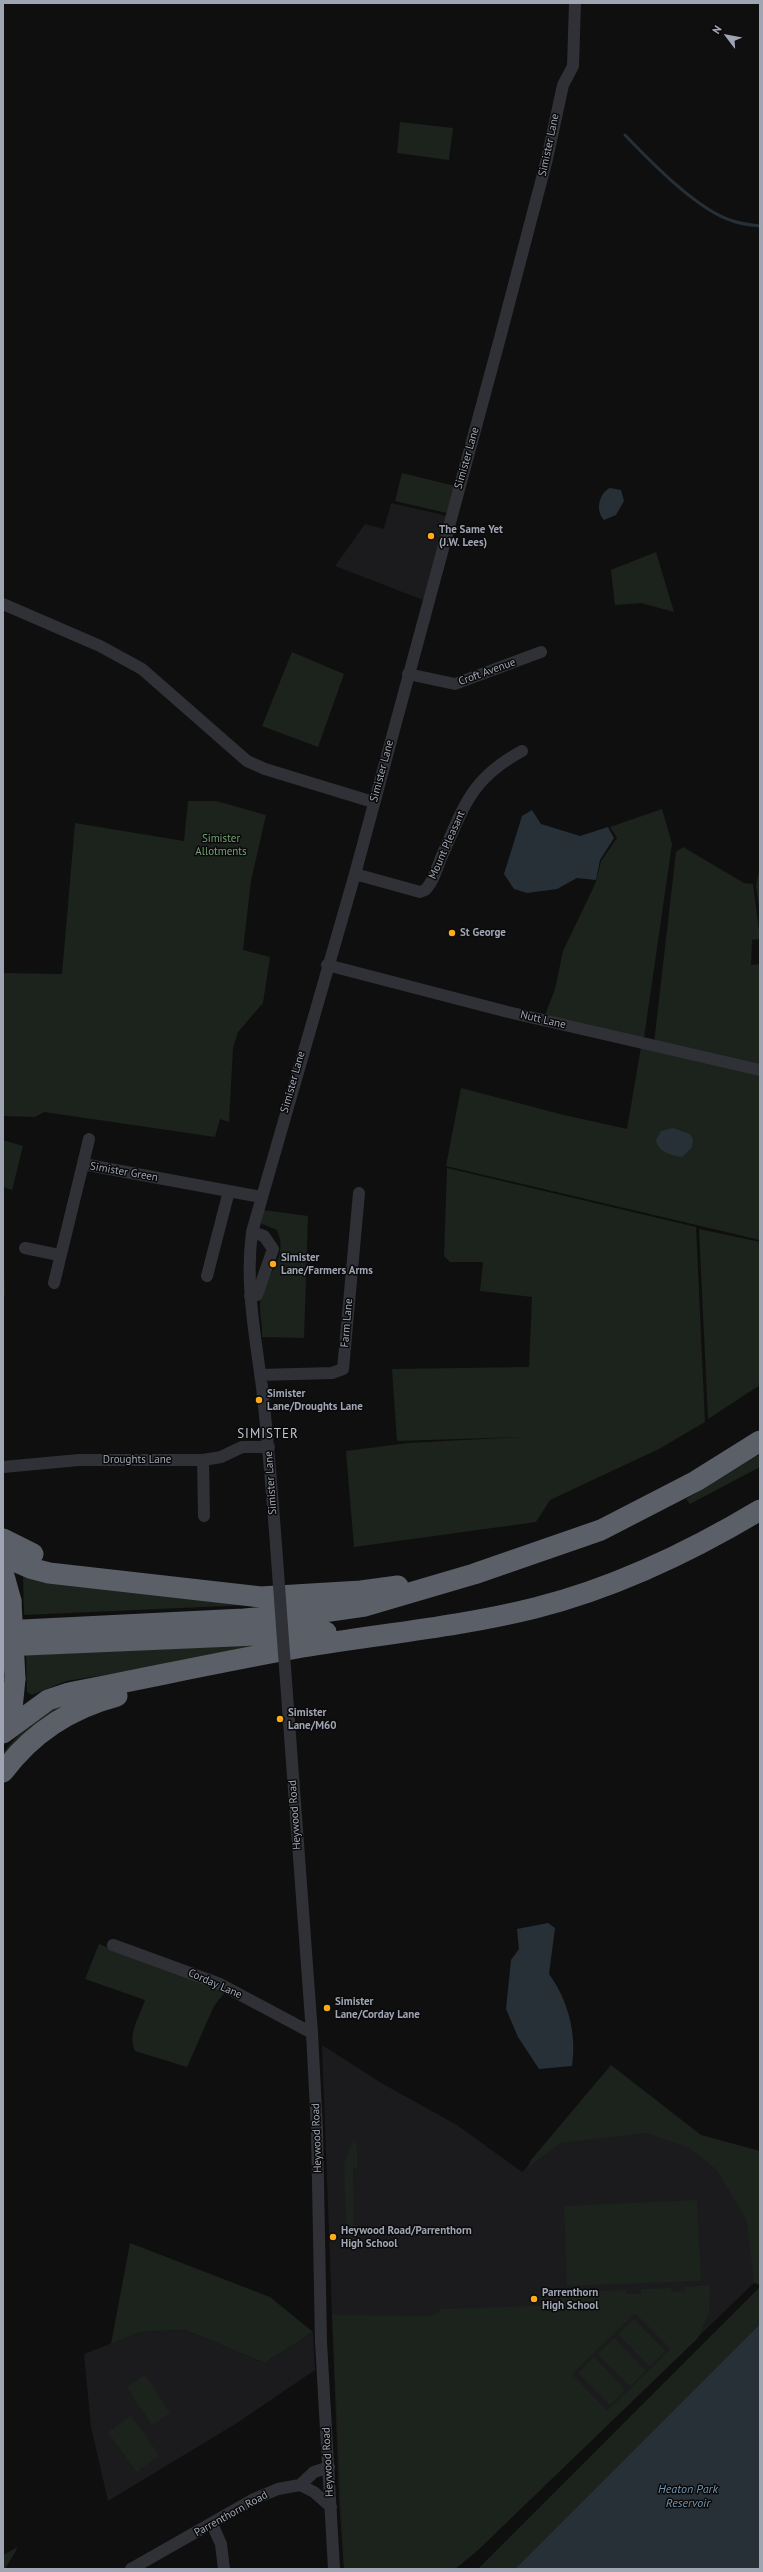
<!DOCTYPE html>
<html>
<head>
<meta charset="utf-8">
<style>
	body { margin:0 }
	#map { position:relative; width:763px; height:2572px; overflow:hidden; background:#0f0f10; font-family:"PT Sans",sans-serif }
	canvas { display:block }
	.frame { position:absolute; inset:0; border:4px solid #9fa5b3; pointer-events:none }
	.north { position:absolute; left:707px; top:16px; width:40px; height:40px; -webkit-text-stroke:3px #0a0a0b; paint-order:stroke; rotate:302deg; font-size:11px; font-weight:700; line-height:16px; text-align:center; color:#9fa5b3 }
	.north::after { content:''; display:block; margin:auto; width:14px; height:18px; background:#9fa5b3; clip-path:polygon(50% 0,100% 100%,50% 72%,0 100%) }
</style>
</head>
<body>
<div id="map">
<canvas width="763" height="2572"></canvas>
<div class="frame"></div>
<div class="north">N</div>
</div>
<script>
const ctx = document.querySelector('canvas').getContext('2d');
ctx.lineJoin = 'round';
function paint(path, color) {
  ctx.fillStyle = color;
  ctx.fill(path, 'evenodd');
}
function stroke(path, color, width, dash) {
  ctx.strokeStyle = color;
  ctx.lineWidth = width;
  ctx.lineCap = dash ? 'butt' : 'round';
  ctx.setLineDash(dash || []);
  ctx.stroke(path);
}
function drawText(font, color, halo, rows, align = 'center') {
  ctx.font = font + ' "PT Sans",sans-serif';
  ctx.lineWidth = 3;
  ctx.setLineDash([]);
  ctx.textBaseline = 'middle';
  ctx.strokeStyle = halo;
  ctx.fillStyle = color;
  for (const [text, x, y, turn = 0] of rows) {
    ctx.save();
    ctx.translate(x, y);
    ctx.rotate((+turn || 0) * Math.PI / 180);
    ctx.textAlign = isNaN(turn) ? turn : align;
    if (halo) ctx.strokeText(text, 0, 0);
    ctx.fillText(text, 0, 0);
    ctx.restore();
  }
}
paint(new Path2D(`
	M 391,503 L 448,516 L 423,600 L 335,566 L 365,524 L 384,529 Z
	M 322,2045 L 383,2084 L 457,2125 L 522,2172 L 616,2073 L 691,2134 L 760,2159 L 760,2277 L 477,2551 L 455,2569 L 344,2569 L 339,2502 Z
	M 185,2330 L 265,2363 L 313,2332 L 315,2370 L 237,2423 L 108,2501 L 91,2427 L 84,2354 L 140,2332 Z`), '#1b1b1d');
paint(new Path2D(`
	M 400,122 L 453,128 L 449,160 L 397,153 Z
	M 402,473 L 455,486 L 447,513 L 395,501 Z
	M 656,552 L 674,612 L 641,603 L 615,605 L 611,570 Z
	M 292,652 L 344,674 L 318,747 L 262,726 Z
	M 188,801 L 216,801 L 266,815 L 251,881 L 243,950 L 270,957 L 263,1003 L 238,1032 L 233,1048 L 229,1122 L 220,1119 L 215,1137 L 44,1112 L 35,1117 L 3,1116 L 3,973 L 62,974 L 75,823 L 184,841 Z
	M 662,809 L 672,844 L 644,1038 L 545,1015 L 555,989 L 563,951 L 596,882 L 601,861 L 617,838 L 610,827 Z
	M 683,847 L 744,883 L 753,884 L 760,939 L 752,940 L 751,965 L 760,964 L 760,1066 L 654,1043 L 676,852 Z
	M 760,866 L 760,914 L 756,886 Z
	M 641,1047 L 760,1074 L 760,1240 L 446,1166 L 461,1088 L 560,1114 L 627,1129 Z
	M 3,1140 L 23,1146 L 12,1190 L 3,1187 Z
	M 447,1168 L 696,1227 L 705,1422 L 659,1449 L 550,1500 L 536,1522 L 354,1547 L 346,1451 L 408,1443 L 520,1437 L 397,1441 L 392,1369 L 529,1367 L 532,1297 L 480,1291 L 483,1262 L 450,1262 L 444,1256 Z
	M 263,1210 L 308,1216 L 304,1338 L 262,1337 C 263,1323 258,1311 261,1297 C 268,1271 289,1257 277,1230 L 260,1223 Z
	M 699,1229 L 760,1242 L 760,1385 L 708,1419 Z
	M 3,1249 L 5,1295 L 3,1295 Z
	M 760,1454 L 760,1467 L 690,1504 L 686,1499 Z
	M 23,1576 L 197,1598 L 271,1604 L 24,1615 Z
	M 258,1645 L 143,1669 L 66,1681 L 32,1695 L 27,1692 L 26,1655 Z
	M 79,1700 L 3,1759 L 3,1753 C 25,1726 45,1709 79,1700 Z
	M 99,1944 L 225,1992 L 214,2006 L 187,2067 L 135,2051 C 127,2034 140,2016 145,2000 L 85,1979 Z
	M 611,2065 L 701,2135 L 760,2151 L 760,2285 L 754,2283 L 747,2221 L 717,2170 L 690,2148 L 647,2133 L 603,2138 L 560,2143 L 527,2168 L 531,2160 Z
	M 354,2139 L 357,2148 L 357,2168 L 353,2168 L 354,2225 L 359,2225 L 353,2242 L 347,2245 L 344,2163 Z
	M 697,2200 L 701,2281 L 567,2286 L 564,2206 Z
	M 130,2243 L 270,2297 L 313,2332 L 265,2363 L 185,2330 L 140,2332 L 111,2344 Z
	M 710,2285 L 709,2312 L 698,2338 L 477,2551 L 455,2569 L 344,2569 L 332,2315 L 433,2316 L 442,2309 L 561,2305 L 559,2292 L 582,2291 L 582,2296 L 597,2295 L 597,2291 L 626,2290 L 626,2294 L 641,2294 L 641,2289 L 671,2288 L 672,2292 L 685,2291 L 685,2287 ZM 635,2313 L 671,2349 L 607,2411 L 572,2374 Z
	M 760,2287 L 760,2324 L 515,2569 L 478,2569 Z
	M 634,2319 L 665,2351 L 650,2367 L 618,2334 Z
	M 614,2338 L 646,2371 L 630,2386 L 598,2354 Z
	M 594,2357 L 625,2390 L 610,2405 L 578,2373 Z
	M 145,2375 L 170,2413 L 152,2425 L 127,2387 Z
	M 131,2416 L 159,2455 L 137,2472 L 108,2432 Z
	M 18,2547 L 5,2569 L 3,2569 L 3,2555 Z`), '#1b231c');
paint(new Path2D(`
	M 610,488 L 621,490 L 624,501 L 616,515 L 604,520 C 595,511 599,493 610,488 Z
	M 532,810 L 541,824 L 580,836 L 608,827 L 614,838 L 600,860 L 596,880 L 577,878 L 557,889 L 527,893 L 514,889 L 504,874 L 522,816 Z
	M 673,1128 L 690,1134 L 693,1139 L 692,1147 L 682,1157 C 671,1155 658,1152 656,1140 L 661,1131 Z
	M 548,1923 L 555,1928 L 549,1974 C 568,2000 577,2034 572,2066 L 539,2069 L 518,2037 L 506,2009 L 511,1960 L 519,1949 L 517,1929 Z
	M 760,2324 L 760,2569 L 515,2569 Z`), '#273036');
stroke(new Path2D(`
	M 625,135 C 650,161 698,211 733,221 C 741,224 751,225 760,226`), '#273036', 3);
stroke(new Path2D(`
	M 3,604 L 100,646 L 142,669 L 247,761 L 265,769 L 373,802
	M 408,674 L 455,684 L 541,652
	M 355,874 L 420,892 L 425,890 C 433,883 437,868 441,858 C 464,807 470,779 522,751
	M 327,965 L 508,1012 L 760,1070
	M 83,1164 L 89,1139
	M 25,1248 L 59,1255
	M 207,1276 L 229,1191
	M 54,1283 L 83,1164 L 261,1197
	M 250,1296 L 257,1295 L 273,1249 L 264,1236 L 252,1232
	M 260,1375 L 332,1373 L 343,1369 L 359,1193
	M 203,1460 L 204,1516
	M 3,1467 L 79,1460 L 203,1460 L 221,1457 L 242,1447 L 269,1447
	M 276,1545 C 272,1492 268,1440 262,1387 C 255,1335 245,1284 252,1232 L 355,874 L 500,338 L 547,159 L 563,85 L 573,66 L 575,3
	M 288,1708 L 312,2033 L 317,2129 L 321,2342 L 334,2569
	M 113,1945 L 220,1984 L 312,2033
	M 300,2485 L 314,2472 L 329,2467
	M 212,2524 L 221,2544 L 224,2569
	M 131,2569 L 254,2499 L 278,2489 L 300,2485 L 314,2492 L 331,2507`), '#303136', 12);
stroke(new Path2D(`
	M 3,1539 L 33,1554
	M 3,1556 L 30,1568 L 49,1573 L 261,1597 L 361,1591 L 398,1586
	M 3,1572 L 11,1601
	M 3,1631 L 244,1619 L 316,1613 L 365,1606 L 474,1574 L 601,1530 L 696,1481 L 760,1441
	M 3,1646 L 326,1632
	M 3,1727 L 12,1709 L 15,1679
	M 3,1733 L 48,1700 L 69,1693 C 147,1678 225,1661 303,1647 C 380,1634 459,1627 535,1608 C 614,1588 690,1552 760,1510
	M 3,1772 C 32,1733 71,1708 117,1696`), '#5b5f67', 21);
stroke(new Path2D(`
	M 276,1545 L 288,1708`), '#303136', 12);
stroke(new Path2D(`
	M 11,1601 L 15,1679`), '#5b5f67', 21);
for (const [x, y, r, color] of [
	[431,536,4,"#ffaa18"],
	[452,933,4,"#ffaa18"],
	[273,1264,4,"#ffaa18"],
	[259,1400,4,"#ffaa18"],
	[280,1719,4,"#ffaa18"],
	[327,2008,4,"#ffaa18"],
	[333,2237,4,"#ffaa18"],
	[534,2299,4,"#ffaa18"]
]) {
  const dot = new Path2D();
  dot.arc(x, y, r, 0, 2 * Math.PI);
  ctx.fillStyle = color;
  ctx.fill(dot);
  stroke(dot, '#0a0a0b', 1.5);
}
drawText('11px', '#9fa5b3', '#0a0a0b', [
	["Simister Lane",549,145,-78],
	["Simister Lane",467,458,-74],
	["Croft Avenue",487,672,-20],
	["Simister Lane",382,771,-75],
	["Mount Pleasant",447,845,-66],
	["Nutt Lane",543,1020,13],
	["Simister Lane",293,1082,-74],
	["Simister Green",124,1172,10],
	["Farm Lane",347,1323,-85],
	["Droughts Lane",137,1460],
	["Simister Lane",271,1483,-94],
	["Heywood Road",295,1815,-94],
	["Corday Lane",215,1984,24],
	["Heywood Road",317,2138,-92],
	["Heywood Road",328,2462,-93],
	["Parrenthorn Road",231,2514,-29]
]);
drawText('bold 11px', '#9fa5b3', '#0a0a0b', [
	["The Same Yet",439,530],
	["(J.W. Lees)",439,543],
	["St George",460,933],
	["Simister",281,1258],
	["Lane/Farmers Arms",281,1271],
	["Simister",267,1394],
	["Lane/Droughts Lane",267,1407],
	["Simister",288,1713],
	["Lane/M60",288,1726],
	["Simister",335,2002],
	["Lane/Corday Lane",335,2015],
	["Heywood Road/Parrenthorn",341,2231],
	["High School",341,2244],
	["Parrenthorn",542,2293],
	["High School",542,2306]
], 'left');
drawText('11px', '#74a075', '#0a0a0b', [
	["Simister",221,839],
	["Allotments",221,852]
]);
drawText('italic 12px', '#7296b1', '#0a0a0b', [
	["Heaton Park",688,2490],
	["Reservoir",688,2504]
]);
ctx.letterSpacing = '1px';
drawText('13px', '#c0c4ce', '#0a0a0b', [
	["SIMISTER",268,1434]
]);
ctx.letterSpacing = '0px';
</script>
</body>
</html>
